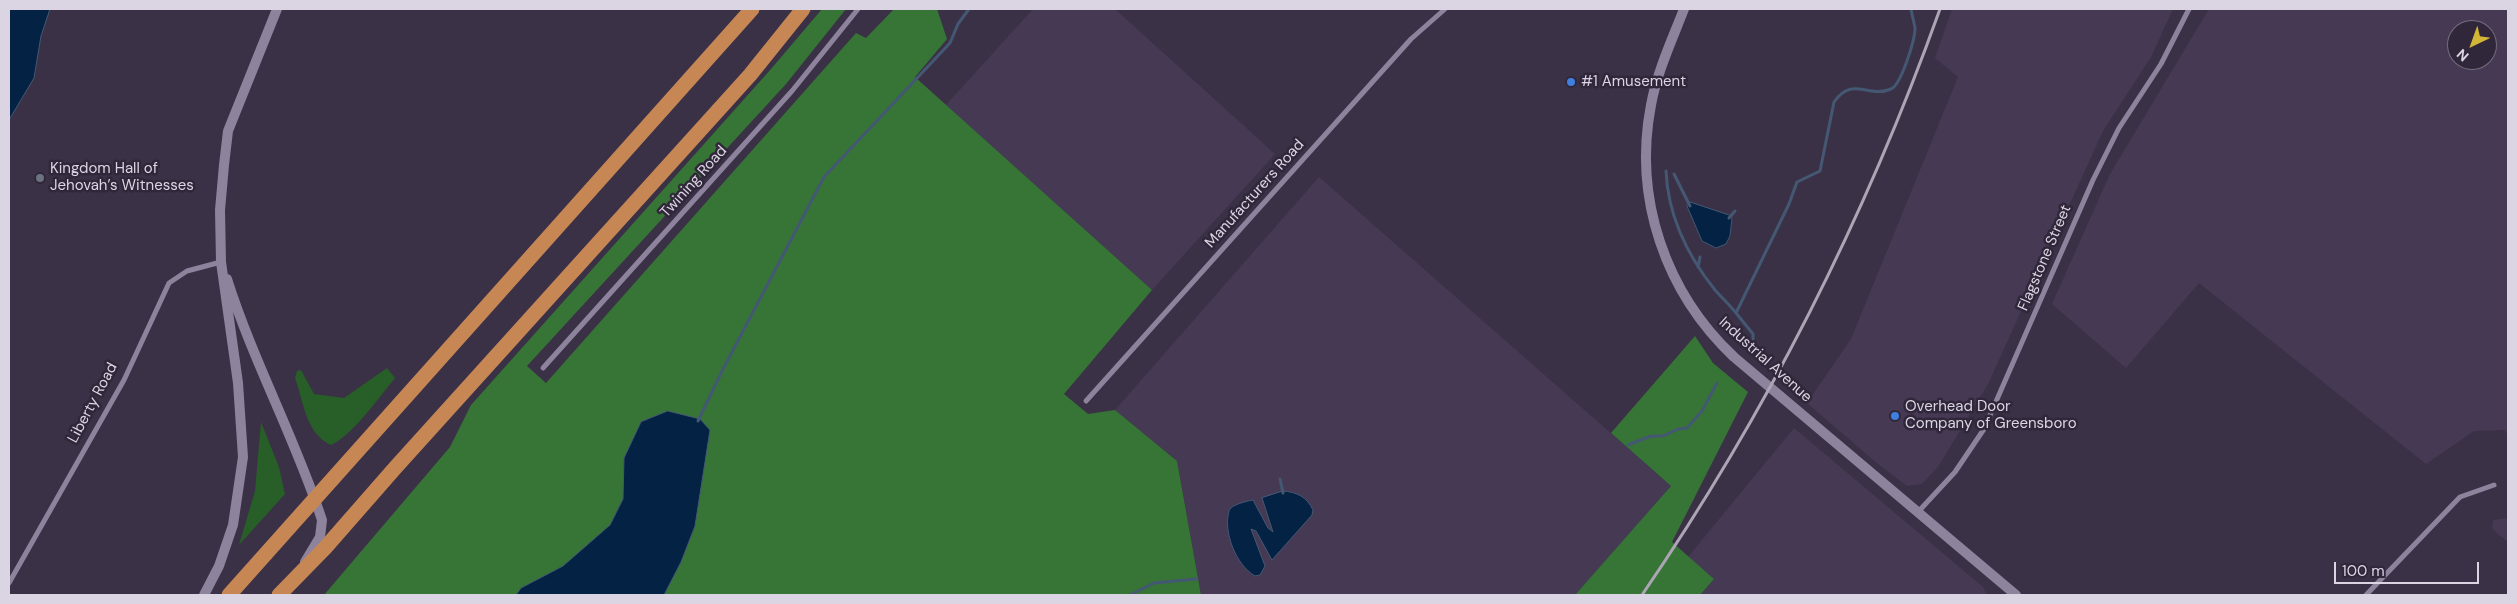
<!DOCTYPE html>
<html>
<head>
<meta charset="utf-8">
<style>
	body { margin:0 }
	#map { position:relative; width:2517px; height:604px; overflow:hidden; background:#3b3146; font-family:"DM Sans",sans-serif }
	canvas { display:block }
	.frame { position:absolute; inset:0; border:10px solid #dbd5e3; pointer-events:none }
	.north { position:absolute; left:2447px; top:20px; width:50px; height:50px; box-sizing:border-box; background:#31273b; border:1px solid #756d7e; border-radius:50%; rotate:222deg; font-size:14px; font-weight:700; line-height:20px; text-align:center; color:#dbd5e3 }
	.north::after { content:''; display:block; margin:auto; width:18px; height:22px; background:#d3b635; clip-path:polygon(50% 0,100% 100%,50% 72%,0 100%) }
	.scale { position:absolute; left:2334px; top:562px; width:145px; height:22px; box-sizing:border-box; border:2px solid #dbd5e3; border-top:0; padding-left:6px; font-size:15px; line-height:18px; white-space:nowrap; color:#dbd5e3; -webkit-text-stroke:4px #31273b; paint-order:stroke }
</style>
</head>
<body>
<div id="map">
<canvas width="2517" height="604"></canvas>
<div class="frame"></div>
<div class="north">N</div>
<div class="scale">100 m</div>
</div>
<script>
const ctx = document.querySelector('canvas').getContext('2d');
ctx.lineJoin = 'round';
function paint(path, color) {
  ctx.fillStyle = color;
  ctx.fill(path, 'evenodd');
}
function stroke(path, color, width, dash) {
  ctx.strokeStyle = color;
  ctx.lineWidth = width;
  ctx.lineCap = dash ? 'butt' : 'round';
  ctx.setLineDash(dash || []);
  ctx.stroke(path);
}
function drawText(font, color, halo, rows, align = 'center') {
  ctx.font = font + ' "DM Sans",sans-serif';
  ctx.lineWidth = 5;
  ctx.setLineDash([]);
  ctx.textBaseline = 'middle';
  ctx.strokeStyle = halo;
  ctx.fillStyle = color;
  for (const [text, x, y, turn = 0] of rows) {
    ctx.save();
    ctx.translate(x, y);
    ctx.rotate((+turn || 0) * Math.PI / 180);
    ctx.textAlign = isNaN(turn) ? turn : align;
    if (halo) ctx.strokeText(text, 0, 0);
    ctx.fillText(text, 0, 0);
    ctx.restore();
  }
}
paint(new Path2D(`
	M 1033,9 L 1115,9 L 1275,154 L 1152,290 L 946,105 Z
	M 1952,9 L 2173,9 L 2151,57 L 2103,131 L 1988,384 L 1938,467 L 1922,484 L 1907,486 L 1878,464 L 1807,403 L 1851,339 L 1958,77 L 1935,58 Z
	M 2209,9 L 2508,9 L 2508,437 L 2505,430 L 2474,431 L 2426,464 L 2199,283 L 2126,368 L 2052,304 L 2110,174 ZM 2457,30 L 2487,30 L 2487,60 L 2457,60 Z
	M 1319,177 L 1671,486 L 1575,595 L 1201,595 L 1177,461 L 1115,410 Z
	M 1794,428 L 1983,587 L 1987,595 L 1700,595 L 1714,579 L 1688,557 Z
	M 2508,518 L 2508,542 L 2492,529 L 2493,520 Z`), '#463954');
paint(new Path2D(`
	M 387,368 L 395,378 C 381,395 351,437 331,445 C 305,433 304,402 295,378 L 297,371 L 301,370 L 314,394 L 344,398 Z
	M 261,422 L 279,467 L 285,494 L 239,545 L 255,491 Z`), '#285e27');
paint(new Path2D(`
	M 822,9 L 846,9 L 786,84 L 527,366 L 546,383 L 856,33 L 866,38 L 894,9 L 937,9 L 947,39 L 915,77 L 1152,290 L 1064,394 L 1088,414 L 1115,410 L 1177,461 L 1201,595 L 664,595 L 681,562 L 695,526 L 668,411 L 641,422 L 624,458 L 623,499 L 610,525 L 563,566 L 521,588 L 516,595 L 324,595 L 450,447 L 471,405 L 771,69 Z
	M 1695,336 L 1713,363 L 1748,392 L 1672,542 L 1714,579 L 1700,595 L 1575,595 L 1671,486 L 1611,433 Z`), '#367535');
const water = new Path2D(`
	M 9,9 L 50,9 L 41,36 L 34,78 L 9,120 Z
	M 1690,202 L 1729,215 L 1732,218 L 1730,236 L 1726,244 L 1716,248 L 1702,241 L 1687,206 Z
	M 668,411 L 700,419 L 710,430 L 695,526 L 681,562 L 664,595 L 516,595 L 521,588 L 563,566 L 610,525 L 623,499 L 624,458 L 641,422 Z
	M 1283,491 C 1297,492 1307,497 1313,510 L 1312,515 L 1272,560 L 1256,531 L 1251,529 L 1265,566 L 1260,575 L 1255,576 C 1236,565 1223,532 1229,511 C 1230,505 1247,501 1253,500 L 1268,528 L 1273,532 L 1262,498 Z`);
paint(water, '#042243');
stroke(water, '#445873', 1);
stroke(new Path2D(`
	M 1666,171 C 1668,217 1687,255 1715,290 C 1722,298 1730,305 1736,313
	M 1674,174 L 1690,206
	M 1729,218 L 1735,211
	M 1698,267 L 1700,257
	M 1753,339 L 1753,334 L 1736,313 L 1789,204 L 1797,182 L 1820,171 L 1834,102 C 1853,75 1868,99 1891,89 C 1901,85 1915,40 1915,28 C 1914,22 1912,15 1911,9
	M 698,421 L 722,371 L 824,177 L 950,43 L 958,24 L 969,9
	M 1628,445 L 1651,436 L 1663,436 L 1678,429 L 1687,428 L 1702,411 L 1717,383
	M 1280,479 L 1283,493
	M 1130,595 L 1154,583 L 1196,579`), '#445873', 3);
stroke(new Path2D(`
	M 543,368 L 792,91 L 858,9
	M 1086,401 L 1411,39 L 1445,9
	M 1918,512 L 1955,472 L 1984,429 L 2093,180 L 2119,128 L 2161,64 L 2189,9
	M 9,583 L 124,380 L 169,283 L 187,271 L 221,262
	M 2366,595 L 2460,497 L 2494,485`), '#8e839c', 5);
stroke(new Path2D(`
	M 1684,9 C 1672,40 1657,72 1651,105 C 1633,198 1665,292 1734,357 L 2016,595
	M 227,279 C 253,361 295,438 322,520 L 320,537 L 305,562
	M 204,595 L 219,566 L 233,525 L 243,457 L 238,383 L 221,262 L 220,210 L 224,165 L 228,131 L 277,9`), '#8e839c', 10);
stroke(new Path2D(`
	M 229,595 L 752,9
	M 279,595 L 325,548 L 395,468 L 750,75 L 803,9`), '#c68755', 15);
stroke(new Path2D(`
	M 1642,595 C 1766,414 1866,216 1940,9`), '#aca5b5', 3);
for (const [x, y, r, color] of [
	[1571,82,5,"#3f7fe0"],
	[40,178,5,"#6b7280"],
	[1895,416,5,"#3f7fe0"]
]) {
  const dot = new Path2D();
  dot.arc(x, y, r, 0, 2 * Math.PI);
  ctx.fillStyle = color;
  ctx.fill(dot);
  stroke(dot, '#31273b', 2);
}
drawText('15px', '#dbd5e3', '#31273b', [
	["#1 Amusement",1581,82],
	["Kingdom Hall of",50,169],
	["Jehovah’s Witnesses",50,186],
	["Overhead Door",1905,407],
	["Company of Greensboro",1905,424]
], 'left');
drawText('15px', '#dbd5e3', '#31273b', [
	["Twining Road",694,182,-48],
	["Manufacturers Road",1255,194,-48],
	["Flagstone Street",2045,258,-67],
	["Industrial Avenue",1765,360,42],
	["Liberty Road",93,403,-62]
]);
</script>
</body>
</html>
